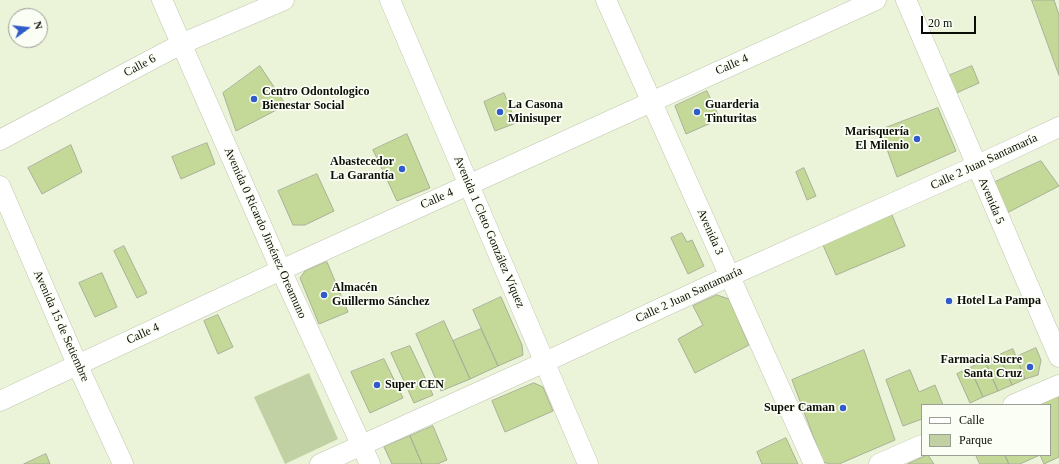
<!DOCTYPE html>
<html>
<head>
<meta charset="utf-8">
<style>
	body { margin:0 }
	#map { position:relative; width:1059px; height:464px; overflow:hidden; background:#ebf4d9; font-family:Georgia,serif }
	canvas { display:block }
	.legend { position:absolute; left:921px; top:404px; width:130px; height:52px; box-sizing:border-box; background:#fbfef4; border:1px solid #9b9e95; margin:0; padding:5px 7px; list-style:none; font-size:12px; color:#0b0e06 }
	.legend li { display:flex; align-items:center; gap:8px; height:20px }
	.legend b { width:20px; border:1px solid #9b9e95 }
	.north { position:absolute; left:8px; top:8px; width:40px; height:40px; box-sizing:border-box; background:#fbfef4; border:1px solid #9b9e95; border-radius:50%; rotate:75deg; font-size:11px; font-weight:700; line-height:16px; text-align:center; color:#0b0e06 }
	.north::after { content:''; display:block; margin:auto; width:14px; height:18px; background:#305ccb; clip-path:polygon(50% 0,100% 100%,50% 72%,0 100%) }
	.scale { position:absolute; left:921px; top:16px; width:55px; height:18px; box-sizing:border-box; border:2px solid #0b0e06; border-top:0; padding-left:5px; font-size:12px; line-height:14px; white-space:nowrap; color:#0b0e06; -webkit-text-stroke:3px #fbfef4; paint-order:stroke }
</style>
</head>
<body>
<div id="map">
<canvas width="1059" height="464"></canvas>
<ul class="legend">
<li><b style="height:5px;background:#fff"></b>Calle</li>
<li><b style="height:11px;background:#c2d1a3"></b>Parque</li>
</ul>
<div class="north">N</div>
<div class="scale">20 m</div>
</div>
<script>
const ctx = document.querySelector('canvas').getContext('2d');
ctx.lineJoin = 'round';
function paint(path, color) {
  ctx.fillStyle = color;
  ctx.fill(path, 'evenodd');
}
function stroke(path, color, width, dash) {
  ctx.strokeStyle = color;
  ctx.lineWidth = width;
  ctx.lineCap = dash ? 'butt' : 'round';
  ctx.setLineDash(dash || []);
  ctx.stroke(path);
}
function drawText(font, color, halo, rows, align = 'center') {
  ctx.font = font + ' Georgia,serif';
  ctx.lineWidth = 3.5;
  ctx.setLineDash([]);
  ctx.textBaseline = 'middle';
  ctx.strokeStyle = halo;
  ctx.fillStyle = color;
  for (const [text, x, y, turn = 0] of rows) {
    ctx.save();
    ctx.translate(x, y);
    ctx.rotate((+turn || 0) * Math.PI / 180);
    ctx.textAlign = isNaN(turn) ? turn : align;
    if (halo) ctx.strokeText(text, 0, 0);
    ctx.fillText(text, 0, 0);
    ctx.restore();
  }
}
paint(new Path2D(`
	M 309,373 L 338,439 L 285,464 L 254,397 Z`), '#c2d1a3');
const building = new Path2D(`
	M 1032,0 L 1054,0 L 1059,15 L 1059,75 Z
	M 260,66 L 286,105 L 236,131 L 223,93 Z
	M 972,66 L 979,83 L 954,94 L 948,76 Z
	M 707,91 L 720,119 L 686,134 L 675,106 Z
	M 504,93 L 516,123 L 495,131 L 484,102 Z
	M 938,108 L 956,151 L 897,177 L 880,130 Z
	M 407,134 L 430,188 L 397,201 L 373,150 Z
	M 207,143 L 215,164 L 181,179 L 172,157 Z
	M 71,145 L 82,172 L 42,194 L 28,168 Z
	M 1041,161 L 1059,186 L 1005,214 L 993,183 Z
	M 804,168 L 816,196 L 807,200 L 796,172 Z
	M 317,174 L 334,211 L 305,225 L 293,225 L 278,191 Z
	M 892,215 L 905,246 L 836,275 L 823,245 Z
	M 682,233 L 687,242 L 692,240 L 704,266 L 688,274 L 671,238 Z
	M 124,246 L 147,293 L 137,298 L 114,251 Z
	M 327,262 L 348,312 L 319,324 L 300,278 L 305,271 Z
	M 102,273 L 117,307 L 95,317 L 79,283 Z
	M 717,295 L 729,299 L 749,345 L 695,373 L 678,339 L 703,325 L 693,306 Z
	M 501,297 L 522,345 L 523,355 L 498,366 L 473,310 Z
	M 218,315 L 233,347 L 218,354 L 204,321 Z
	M 444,321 L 470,379 L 441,391 L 416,334 Z
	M 481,329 L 498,366 L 470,379 L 453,341 Z
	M 410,346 L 433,395 L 414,403 L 391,353 Z
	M 1036,348 L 1041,360 L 1038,375 L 1025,379 L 1016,357 Z
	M 1013,349 L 1025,379 L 1012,385 L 999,355 Z
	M 864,350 L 895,440 L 839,464 L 830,464 L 823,462 L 792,380 Z
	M 999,355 L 1012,385 L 998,391 L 985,361 Z
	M 384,359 L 403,398 L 370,413 L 351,372 Z
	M 985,361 L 998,391 L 983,397 L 970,368 Z
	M 970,368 L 983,397 L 970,403 L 957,374 Z
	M 910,370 L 919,392 L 935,385 L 943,405 L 922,405 L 922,419 L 903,426 L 886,380 Z
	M 534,383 L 543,387 L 553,411 L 505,432 L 492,401 Z
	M 1059,396 L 1059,457 L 1044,464 L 1040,455 L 1050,455 L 1050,405 L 1039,405 Z
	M 433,426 L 447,460 L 437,464 L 422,464 L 410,436 Z
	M 410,436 L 422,464 L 392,464 L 384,447 Z
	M 786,438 L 798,464 L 762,464 L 757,452 Z
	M 46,454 L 50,464 L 24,464 Z
	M 928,455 L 934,464 L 908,464 Z
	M 976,455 L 1005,455 L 1009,464 L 980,464 Z
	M 1005,455 L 1040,455 L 1020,464 L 1009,464 Z`);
paint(building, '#c4d997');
stroke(building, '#a8b097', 1);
const minor = new Path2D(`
	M 162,0 L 281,270 L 370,464
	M 390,0 L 588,464
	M 606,0 L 814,464
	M 906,0 L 1059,357
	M 0,140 L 181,44 L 284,0
	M 0,186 L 77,364 L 123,464
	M 0,401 L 281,270 L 876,0
	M 1013,405 L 1059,385
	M 320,464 L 545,362 L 730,276 L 976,166 L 1059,127
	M 879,464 L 922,445`);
stroke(minor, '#bfc7ae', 21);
stroke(minor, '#fff', 20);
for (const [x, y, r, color] of [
	[254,99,4,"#305ccb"],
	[500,112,4,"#305ccb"],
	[697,112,4,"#305ccb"],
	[917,139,4,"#305ccb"],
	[402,169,4,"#305ccb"],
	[324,295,4,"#305ccb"],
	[949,301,4,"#305ccb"],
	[1030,367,4,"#305ccb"],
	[377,385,4,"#305ccb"],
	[843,408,4,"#305ccb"]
]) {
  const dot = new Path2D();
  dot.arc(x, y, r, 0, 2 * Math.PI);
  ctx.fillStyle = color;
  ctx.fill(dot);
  stroke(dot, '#fbfef4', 1.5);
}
drawText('12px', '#0b0e06', '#fbfef4', [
	["Calle 4",732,65,-24],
	["Calle 6",140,66,-28],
	["Calle 2 Juan Santamaría",984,162,-25],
	["Calle 4",437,199,-24],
	["Avenida 5",991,201,67],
	["Avenida 1 Cleto González Víquez",489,232,67],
	["Avenida 3",710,232,66],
	["Avenida 0 Ricardo Jiménez Oreamuno",265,233,66],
	["Calle 2 Juan Santamaría",689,295,-25],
	["Avenida 15 de Setiembre",61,326,66],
	["Calle 4",143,334,-25]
]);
drawText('bold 12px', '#0b0e06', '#fbfef4', [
	["Centro Odontologico",262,92],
	["Bienestar Social",262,106],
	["La Casona",508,105],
	["Minisuper",508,119],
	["Guarderia",705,105],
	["Tinturitas",705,119],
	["Marisquería",909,132,"right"],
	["El Milenio",909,146,"right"],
	["Abastecedor",394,162,"right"],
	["La Garantía",394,176,"right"],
	["Almacén",332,288],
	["Guillermo Sánchez",332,302],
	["Hotel La Pampa",957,301],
	["Farmacia Sucre",1022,360,"right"],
	["Santa Cruz",1022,374,"right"],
	["Super CEN",385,385],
	["Super Caman",835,408,"right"]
], 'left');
</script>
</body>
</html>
